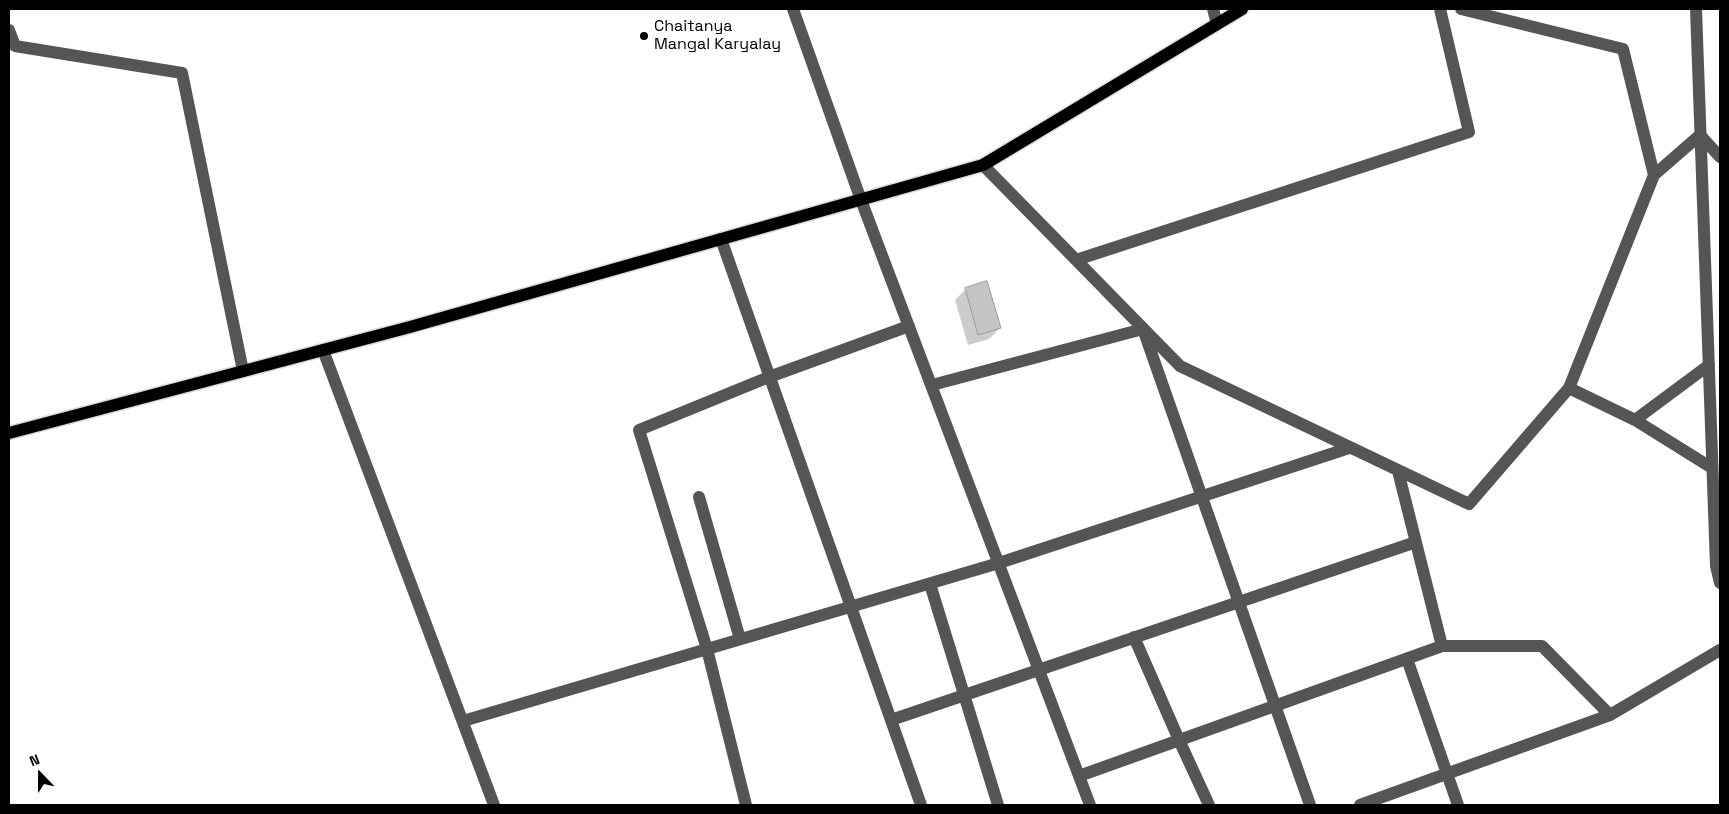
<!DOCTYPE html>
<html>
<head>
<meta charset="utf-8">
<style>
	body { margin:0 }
	#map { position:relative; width:1729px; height:814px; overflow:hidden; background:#fff; font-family:"Space Grotesk",sans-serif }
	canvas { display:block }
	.frame { position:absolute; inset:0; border:10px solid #000; pointer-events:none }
	.north { position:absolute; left:15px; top:749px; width:50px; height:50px; -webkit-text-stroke:4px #fff; paint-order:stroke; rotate:338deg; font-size:14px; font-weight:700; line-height:20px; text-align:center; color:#000 }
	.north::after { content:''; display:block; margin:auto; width:18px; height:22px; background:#000; clip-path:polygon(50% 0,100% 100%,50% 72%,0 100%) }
</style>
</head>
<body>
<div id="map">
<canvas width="1729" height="814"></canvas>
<div class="frame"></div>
<div class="north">N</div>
</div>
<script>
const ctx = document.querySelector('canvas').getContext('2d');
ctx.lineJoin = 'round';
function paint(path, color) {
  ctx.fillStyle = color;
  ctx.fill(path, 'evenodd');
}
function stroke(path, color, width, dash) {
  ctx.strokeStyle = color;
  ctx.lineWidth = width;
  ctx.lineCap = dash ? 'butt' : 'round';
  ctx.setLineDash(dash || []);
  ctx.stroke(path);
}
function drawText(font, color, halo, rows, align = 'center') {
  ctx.font = font + ' "Space Grotesk",sans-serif';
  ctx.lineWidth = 4.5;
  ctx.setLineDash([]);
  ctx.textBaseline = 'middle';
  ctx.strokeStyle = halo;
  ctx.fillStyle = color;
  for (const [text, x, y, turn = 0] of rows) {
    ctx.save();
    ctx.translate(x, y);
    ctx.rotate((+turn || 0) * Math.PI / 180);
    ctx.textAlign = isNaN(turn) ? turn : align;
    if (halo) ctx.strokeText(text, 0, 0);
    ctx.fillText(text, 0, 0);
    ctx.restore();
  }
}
paint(new Path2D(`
	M 966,289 L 1000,328 L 989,339 L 968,345 L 955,300 Z`), '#0003');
const building = new Path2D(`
	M 987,281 L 1001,328 L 978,335 L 965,288 Z`);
paint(building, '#c4c4c4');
stroke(building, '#999', 1);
const major = new Path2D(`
	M 9,433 L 410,327 L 983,165 L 1242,9`);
stroke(major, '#dbdbdb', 15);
stroke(new Path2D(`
	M 793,9 L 861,200 L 1090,805
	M 1213,9 L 1217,24
	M 1461,9 L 1623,49 L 1654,175
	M 1696,9 L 1716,566 L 1720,583
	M 9,30 L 15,46 L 182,73 L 243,371
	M 983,165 L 1180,366 L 1469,504 L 1569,388 L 1654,175 L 1700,135 L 1720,157
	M 721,239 L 921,805
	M 1076,260 L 1469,132 L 1440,9
	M 323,350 L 494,805
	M 932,385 L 1143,329 L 1310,805
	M 1569,388 L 1635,420 L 1709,365
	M 1635,420 L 1712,468
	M 699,497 L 740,639
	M 930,584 L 998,805
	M 1134,637 L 1179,740 L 1209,805
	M 1442,646 L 1542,646 L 1610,715
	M 1407,659 L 1458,805
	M 891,720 L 1416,542
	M 463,721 L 999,563 L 1349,448
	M 1079,776 L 1442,646 L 1398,471
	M 746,805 L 707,649 L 639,430 L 769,377 L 909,326
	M 1360,805 L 1610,715 L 1720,650`), '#555', 12);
stroke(major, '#000', 12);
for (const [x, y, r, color] of [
	[644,36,5,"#000"]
]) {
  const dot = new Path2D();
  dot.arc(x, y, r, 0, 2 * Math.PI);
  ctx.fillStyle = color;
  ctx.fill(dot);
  stroke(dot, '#fff', 2);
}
drawText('16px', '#000', '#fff', [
	["Chaitanya",654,27],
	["Mangal Karyalay",654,45]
], 'left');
</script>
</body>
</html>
